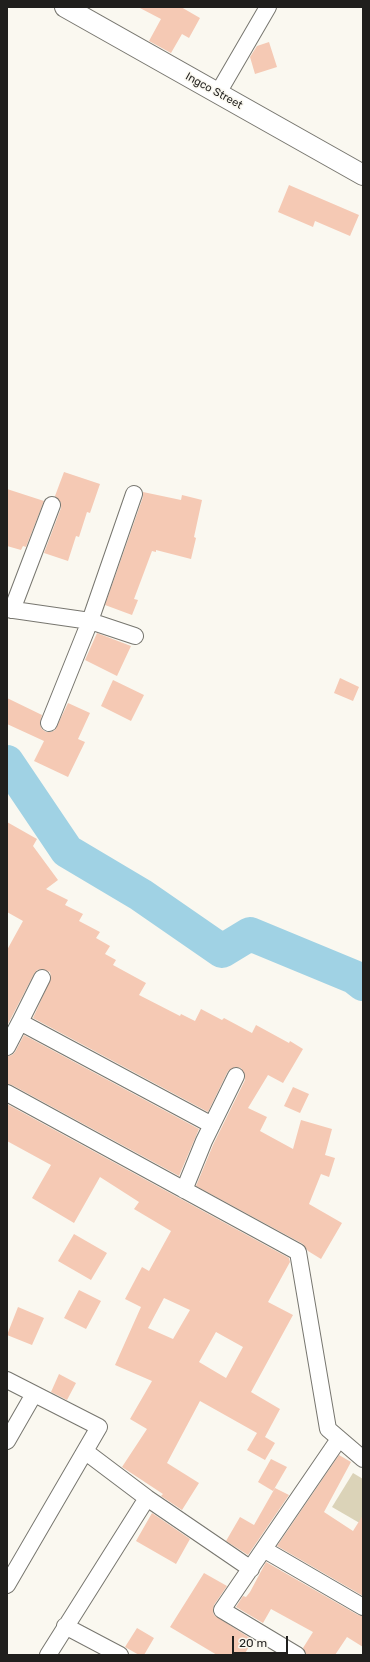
<!DOCTYPE html>
<html>
<head>
<meta charset="utf-8">
<style>
	body { margin:0 }
	#map { position:relative; width:370px; height:1662px; overflow:hidden; background:#faf8f0; font-family:Rubik,sans-serif }
	canvas { display:block }
	.frame { position:absolute; inset:0; border:8px solid #201f1d; pointer-events:none }
	.scale { position:absolute; left:232px; top:1636px; width:56px; height:18px; box-sizing:border-box; border:2px solid #201f1d; border-top:0; padding-left:5px; font-size:12px; line-height:14px; white-space:nowrap; color:#201f1d; -webkit-text-stroke:3px #faf8f0; paint-order:stroke }
</style>
</head>
<body>
<div id="map">
<canvas width="370" height="1662"></canvas>
<div class="frame"></div>
<div class="scale">20 m</div>
</div>
<script>
const ctx = document.querySelector('canvas').getContext('2d');
ctx.lineJoin = 'round';
function paint(path, color) {
  ctx.fillStyle = color;
  ctx.fill(path, 'evenodd');
}
function stroke(path, color, width, dash) {
  ctx.strokeStyle = color;
  ctx.lineWidth = width;
  ctx.lineCap = dash ? 'butt' : 'round';
  ctx.setLineDash(dash || []);
  ctx.stroke(path);
}
function drawText(font, color, halo, rows, align = 'center') {
  ctx.font = font + ' Rubik,sans-serif';
  ctx.lineWidth = 3;
  ctx.setLineDash([]);
  ctx.textBaseline = 'middle';
  ctx.strokeStyle = halo;
  ctx.fillStyle = color;
  for (const [text, x, y, turn = 0] of rows) {
    ctx.save();
    ctx.translate(x, y);
    ctx.rotate((+turn || 0) * Math.PI / 180);
    ctx.textAlign = isNaN(turn) ? turn : align;
    if (halo) ctx.strokeText(text, 0, 0);
    ctx.fillText(text, 0, 0);
    ctx.restore();
  }
}
paint(new Path2D(`
	M 353,1473 L 363,1479 L 363,1525 L 332,1507 Z`), '#dbd3b8');
stroke(new Path2D(`
	M 7,762 L 67,851 L 141,895 L 222,951 L 250,934 L 354,977 L 363,984`), '#a0d2e4', 34);
paint(new Path2D(`
	M 138,7 L 181,7 L 200,18 L 189,38 L 182,34 L 171,53 L 149,41 L 161,19 Z
	M 269,42 L 277,67 L 255,74 L 250,57 L 257,46 Z
	M 289,185 L 359,215 L 350,236 L 315,221 L 313,227 L 278,212 Z
	M 64,472 L 100,484 L 90,513 L 87,512 L 79,537 L 76,536 L 68,561 L 44,553 L 61,508 L 61,503 L 55,496 Z
	M 7,489 L 44,501 L 26,547 L 23,546 L 21,550 L 7,546 Z
	M 143,492 L 181,500 L 182,495 L 202,500 L 194,537 L 196,538 L 191,559 L 156,550 L 156,552 L 152,551 L 134,599 L 138,600 L 132,615 L 105,605 L 143,497 Z
	M 97,633 L 131,646 L 117,676 L 85,660 Z
	M 340,678 L 359,687 L 353,701 L 334,693 Z
	M 113,680 L 144,695 L 131,721 L 101,706 Z
	M 7,698 L 42,715 L 40,725 L 42,729 L 46,732 L 51,732 L 55,730 L 68,703 L 90,713 L 78,739 L 85,742 L 68,777 L 34,761 L 44,741 L 7,724 Z
	M 7,822 L 37,839 L 33,846 L 58,880 L 46,889 L 68,900 L 65,905 L 83,914 L 79,921 L 100,932 L 96,938 L 110,946 L 105,954 L 116,960 L 113,965 L 146,983 L 139,995 L 180,1016 L 181,1014 L 195,1021 L 201,1009 L 222,1020 L 224,1018 L 252,1033 L 256,1025 L 289,1043 L 290,1041 L 303,1049 L 283,1083 L 268,1075 L 248,1108 L 267,1117 L 260,1131 L 293,1149 L 301,1120 L 332,1129 L 325,1155 L 335,1158 L 329,1177 L 321,1174 L 309,1204 L 342,1223 L 321,1259 L 308,1251 L 303,1244 L 196,1186 L 213,1145 L 245,1080 L 245,1075 L 241,1068 L 235,1067 L 228,1071 L 208,1112 L 33,1018 L 51,978 L 50,972 L 42,969 L 37,970 L 34,974 L 7,1026 L 7,950 L 23,921 L 7,912 Z
	M 24,1035 L 199,1129 L 179,1176 L 12,1085 L 7,1084 L 7,1056 L 12,1055 L 15,1052 Z
	M 293,1087 L 309,1094 L 300,1113 L 284,1106 Z
	M 7,1104 L 289,1258 L 290,1262 L 268,1302 L 293,1315 L 251,1392 L 280,1409 L 265,1437 L 275,1443 L 265,1460 L 247,1450 L 257,1433 L 200,1401 L 167,1463 L 199,1483 L 182,1510 L 161,1496 L 163,1494 L 122,1467 L 147,1429 L 130,1419 L 152,1381 L 115,1365 L 141,1307 L 125,1299 L 142,1267 L 149,1271 L 171,1231 L 134,1209 L 139,1202 L 100,1177 L 74,1223 L 32,1198 L 51,1165 L 7,1141 ZM 164,1298 L 190,1310 L 173,1339 L 148,1328 ZM 216,1332 L 243,1347 L 226,1378 L 199,1362 Z
	M 74,1234 L 107,1253 L 91,1280 L 58,1261 Z
	M 79,1290 L 101,1301 L 86,1329 L 64,1318 Z
	M 18,1307 L 44,1318 L 32,1345 L 7,1335 Z
	M 59,1374 L 76,1383 L 67,1400 L 51,1392 Z
	M 339,1455 L 351,1462 L 324,1512 L 353,1531 L 363,1515 L 363,1596 L 277,1546 Z
	M 271,1459 L 287,1467 L 273,1491 L 258,1482 Z
	M 275,1488 L 289,1495 L 248,1555 L 226,1541 L 240,1517 L 254,1525 Z
	M 152,1513 L 190,1539 L 176,1564 L 136,1541 Z
	M 266,1562 L 358,1615 L 363,1616 L 363,1647 L 347,1637 L 335,1655 L 306,1655 L 303,1648 L 313,1632 L 271,1609 L 263,1623 L 236,1607 L 243,1596 L 246,1597 L 250,1592 Z
	M 204,1573 L 227,1586 L 214,1605 L 213,1610 L 214,1615 L 253,1640 L 244,1655 L 217,1655 L 170,1627 Z
	M 137,1628 L 154,1638 L 144,1655 L 139,1655 L 125,1647 Z`), '#f5c9b4');
const minor = new Path2D(`
	M 218,93 L 268,7
	M 7,609 L 90,621 L 135,636
	M 12,610 L 52,505
	M 49,723 L 90,621 L 134,494
	M 42,978 L 20,1022 L 212,1125
	M 7,1047 L 20,1022
	M 7,1093 L 298,1252 L 328,1429 L 363,1459
	M 184,1190 L 204,1141 L 236,1076
	M 7,1380 L 99,1427 L 7,1585
	M 7,1441 L 34,1394
	M 86,1452 L 147,1498 L 251,1569
	M 265,1550 L 363,1607
	M 65,1626 L 120,1655
	M 48,1655 L 147,1498
	M 297,1655 L 222,1610 L 339,1439`);
const tertiary = new Path2D(`
	M 65,7 L 363,175`);
stroke(minor, '#77766f', 18);
stroke(tertiary, '#77766f', 22);
stroke(minor, '#fff', 16);
stroke(tertiary, '#fff', 20);
drawText('11px', '#201f1d', '#faf8f0', [
	["Ingco Street",214,91,29]
]);
</script>
</body>
</html>
